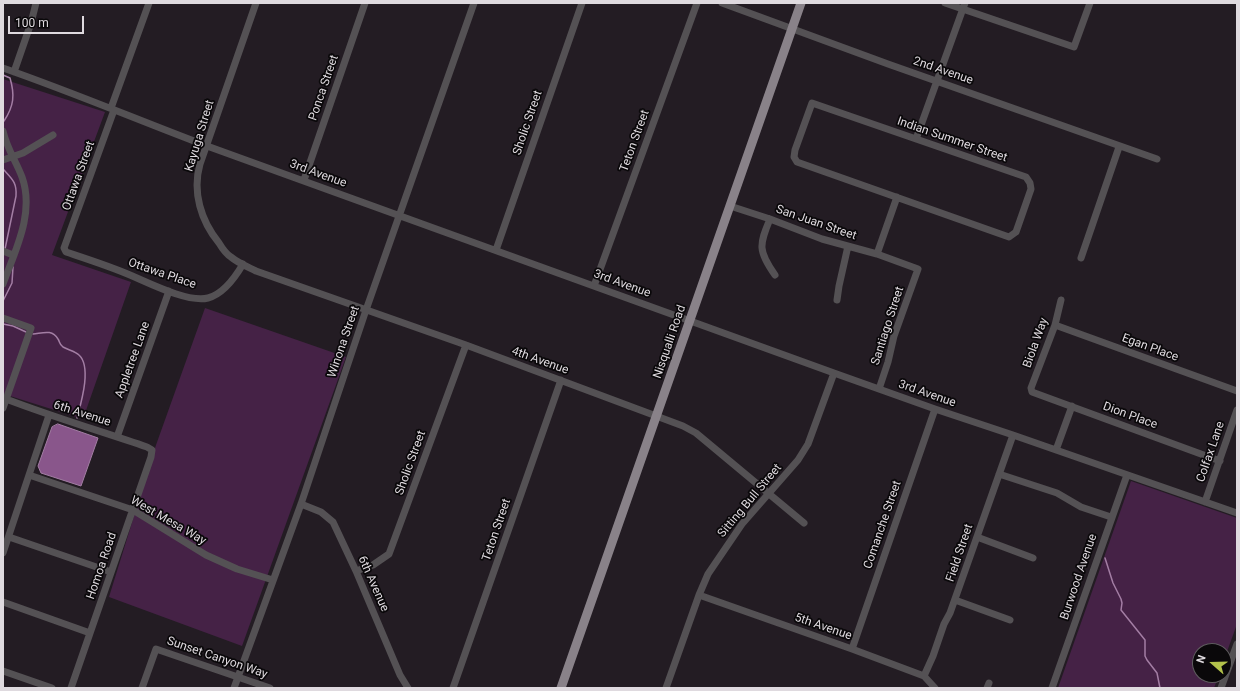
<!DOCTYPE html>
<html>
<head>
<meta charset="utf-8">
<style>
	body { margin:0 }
	#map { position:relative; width:1240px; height:691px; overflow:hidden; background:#231c23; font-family:Roboto,sans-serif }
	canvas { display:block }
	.frame { position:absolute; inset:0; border:4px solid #dfdadf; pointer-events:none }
	.north { position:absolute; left:1192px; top:643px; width:40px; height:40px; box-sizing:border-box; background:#0a080a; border:1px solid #5f5c5f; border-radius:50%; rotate:290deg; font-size:11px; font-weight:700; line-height:16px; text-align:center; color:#dfdadf }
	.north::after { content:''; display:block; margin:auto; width:14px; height:18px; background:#b3c24b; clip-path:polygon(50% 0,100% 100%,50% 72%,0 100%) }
	.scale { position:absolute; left:8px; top:16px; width:76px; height:18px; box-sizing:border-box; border:2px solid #dfdadf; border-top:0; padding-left:5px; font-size:12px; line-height:14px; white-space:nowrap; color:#dfdadf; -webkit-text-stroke:3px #0a080a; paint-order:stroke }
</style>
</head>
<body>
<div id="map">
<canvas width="1240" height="691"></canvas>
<div class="frame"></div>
<div class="north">N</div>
<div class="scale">100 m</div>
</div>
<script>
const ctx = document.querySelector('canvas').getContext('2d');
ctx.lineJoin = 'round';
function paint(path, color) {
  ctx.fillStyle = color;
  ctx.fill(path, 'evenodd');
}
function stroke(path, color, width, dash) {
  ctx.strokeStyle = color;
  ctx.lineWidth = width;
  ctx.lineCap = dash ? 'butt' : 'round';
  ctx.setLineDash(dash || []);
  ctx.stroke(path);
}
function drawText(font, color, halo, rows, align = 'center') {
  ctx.font = font + ' Roboto,sans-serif';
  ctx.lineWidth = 3.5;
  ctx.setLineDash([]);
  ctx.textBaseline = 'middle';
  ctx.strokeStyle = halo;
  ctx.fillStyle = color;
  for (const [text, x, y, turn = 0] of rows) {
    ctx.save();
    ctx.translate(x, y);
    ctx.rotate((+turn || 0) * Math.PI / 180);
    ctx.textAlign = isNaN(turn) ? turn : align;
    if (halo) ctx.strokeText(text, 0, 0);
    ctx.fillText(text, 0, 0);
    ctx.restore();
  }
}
paint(new Path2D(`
	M 3,79 L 105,112 L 52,255 L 131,282 L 83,419 L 10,396 L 3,415 Z
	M 205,308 L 346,357 L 242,646 L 109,597 L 156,445 Z
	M 1131,481 L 1237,518 L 1237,624 L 1224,660 L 1224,651 L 1200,651 L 1200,675 L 1219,675 L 1214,688 L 1058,688 Z`), '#452246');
const water = new Path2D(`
	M 58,424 L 98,438 L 81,486 L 41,473 L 38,466 L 52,427 Z`);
paint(water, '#89568b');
stroke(water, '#a37ea4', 1);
stroke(new Path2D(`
	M 3,75 L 10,78 C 15,95 14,106 4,121
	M 3,169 C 12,179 17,182 16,196 L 5,249
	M 3,301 L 12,283 L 13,267
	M 3,324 L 13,326 L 26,332
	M 33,334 C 43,333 52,329 58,339 C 60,342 59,344 63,347 C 68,350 75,351 79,355 C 92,367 81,403 77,418
	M 1105,558 L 1113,583 L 1121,599 L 1122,603 L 1121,610 L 1145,640 L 1145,656 L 1147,660 L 1157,673 L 1160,688`), '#a37ea4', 1.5);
stroke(new Path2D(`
	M 256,3 L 200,164 C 192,192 201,221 219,243 C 222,248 226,254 231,257 C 238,263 248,267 256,271 L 466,345 L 683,426 L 696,433 L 804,523
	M 722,3 L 888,64 L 1157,159
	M 945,3 L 1074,47 L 1090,3
	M 3,68 C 72,92 138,120 207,146 L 834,373 L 935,409 L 1013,435 L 1237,513
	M 14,72 L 31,23 L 36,3
	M 812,103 L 1026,177 L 1030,183 L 1031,189 L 1016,232 L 1009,237 L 797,162 L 794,157 L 795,150 Z
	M 111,108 L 149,3
	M 114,110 L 64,248 L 66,252 C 87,259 109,266 130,275 C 149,283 188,303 208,298 C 223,294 236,276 243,264
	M 3,131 C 7,149 16,161 22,177 C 35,213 15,251 3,284
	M 916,139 L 965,3
	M 3,160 L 23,153 L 53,135
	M 304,180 L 365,3
	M 730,206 L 770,219 L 822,239 L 877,254 L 918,269 L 894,336 L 888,362 L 879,389
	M 770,219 C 759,245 758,251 775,275
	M 496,250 L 582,3
	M 3,251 L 13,255
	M 877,254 L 897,197
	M 1081,258 L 1119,147
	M 594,286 L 697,3
	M 837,300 L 839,286 L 848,246
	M 1061,300 L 1055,325 L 1031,388 L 1032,392 L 1220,461
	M 3,318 L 31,328 L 3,408
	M 1055,325 L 1237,391
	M 6,399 C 53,417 100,431 147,447 L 152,450 L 151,457 L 71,688
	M 117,437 L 169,291
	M 1056,450 L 1072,406
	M 999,474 L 1057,493 L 1081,507 L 1111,517
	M 29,475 L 133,510 L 206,555 L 237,569 L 273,580
	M 1205,502 L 1237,410
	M 301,504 L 321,512 L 333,522 L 356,571 L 400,675 L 408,688
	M 9,537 L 111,572
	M 977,537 L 1033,558
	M 3,553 L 49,415
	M 356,571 L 373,565 L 389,554 L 466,345
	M 699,595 L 852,649 L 924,676 L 935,688
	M 955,600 L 1010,620
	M 3,602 L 90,633
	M 852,649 L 935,409
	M 3,671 L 52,688
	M 924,676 L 933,656 L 944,624 L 950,613 L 1013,435
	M 142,688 L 156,649 L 270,688
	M 234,688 L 301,504 L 366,310 L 474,3
	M 453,688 L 561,380
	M 666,688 L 699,595 L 708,574 L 742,524 L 798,460 L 808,444 L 834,373
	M 987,688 L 989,683
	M 1052,688 L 1127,475
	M 1221,688 L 1237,644`), '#545154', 7);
stroke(new Path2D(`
	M 561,688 L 801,3`), '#898289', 9);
drawText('12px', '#dfdadf', '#0a080a', [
	["2nd Avenue",943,71,19],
	["Ponca Street",324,88,-71],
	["Sholic Street",528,123,-71],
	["Kayuga Street",200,136,-73],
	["Indian Summer Street",952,140,19],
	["Teton Street",635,141,-70],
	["3rd Avenue",318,174,20],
	["Ottawa Street",79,176,-70],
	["San Juan Street",816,223,19],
	["Ottawa Place",162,274,19],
	["3rd Avenue",622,284,20],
	["Santiago Street",888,326,-72],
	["Winona Street",344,342,-71],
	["Nisqualli Road",670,342,-71],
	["Biola Way",1036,343,-70],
	["Egan Place",1150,348,20],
	["Appletree Lane",133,360,-70],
	["4th Avenue",540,361,20],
	["3rd Avenue",927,394,19],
	["6th Avenue",82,414,18],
	["Dion Place",1130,416,20],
	["Colfax Lane",1211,452,-71],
	["Sholic Street",411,463,-70],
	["Sitting Bull Street",750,501,-50],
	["West Mesa Way",168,521,30],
	["Comanche Street",883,525,-71],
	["Teton Street",497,530,-71],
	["Field Street",960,553,-71],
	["Homoa Road",102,566,-71],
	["Burwood Avenue",1079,577,-71],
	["6th Avenue",373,584,66],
	["5th Avenue",823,627,19],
	["Sunset Canyon Way",217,658,19]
]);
</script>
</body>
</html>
